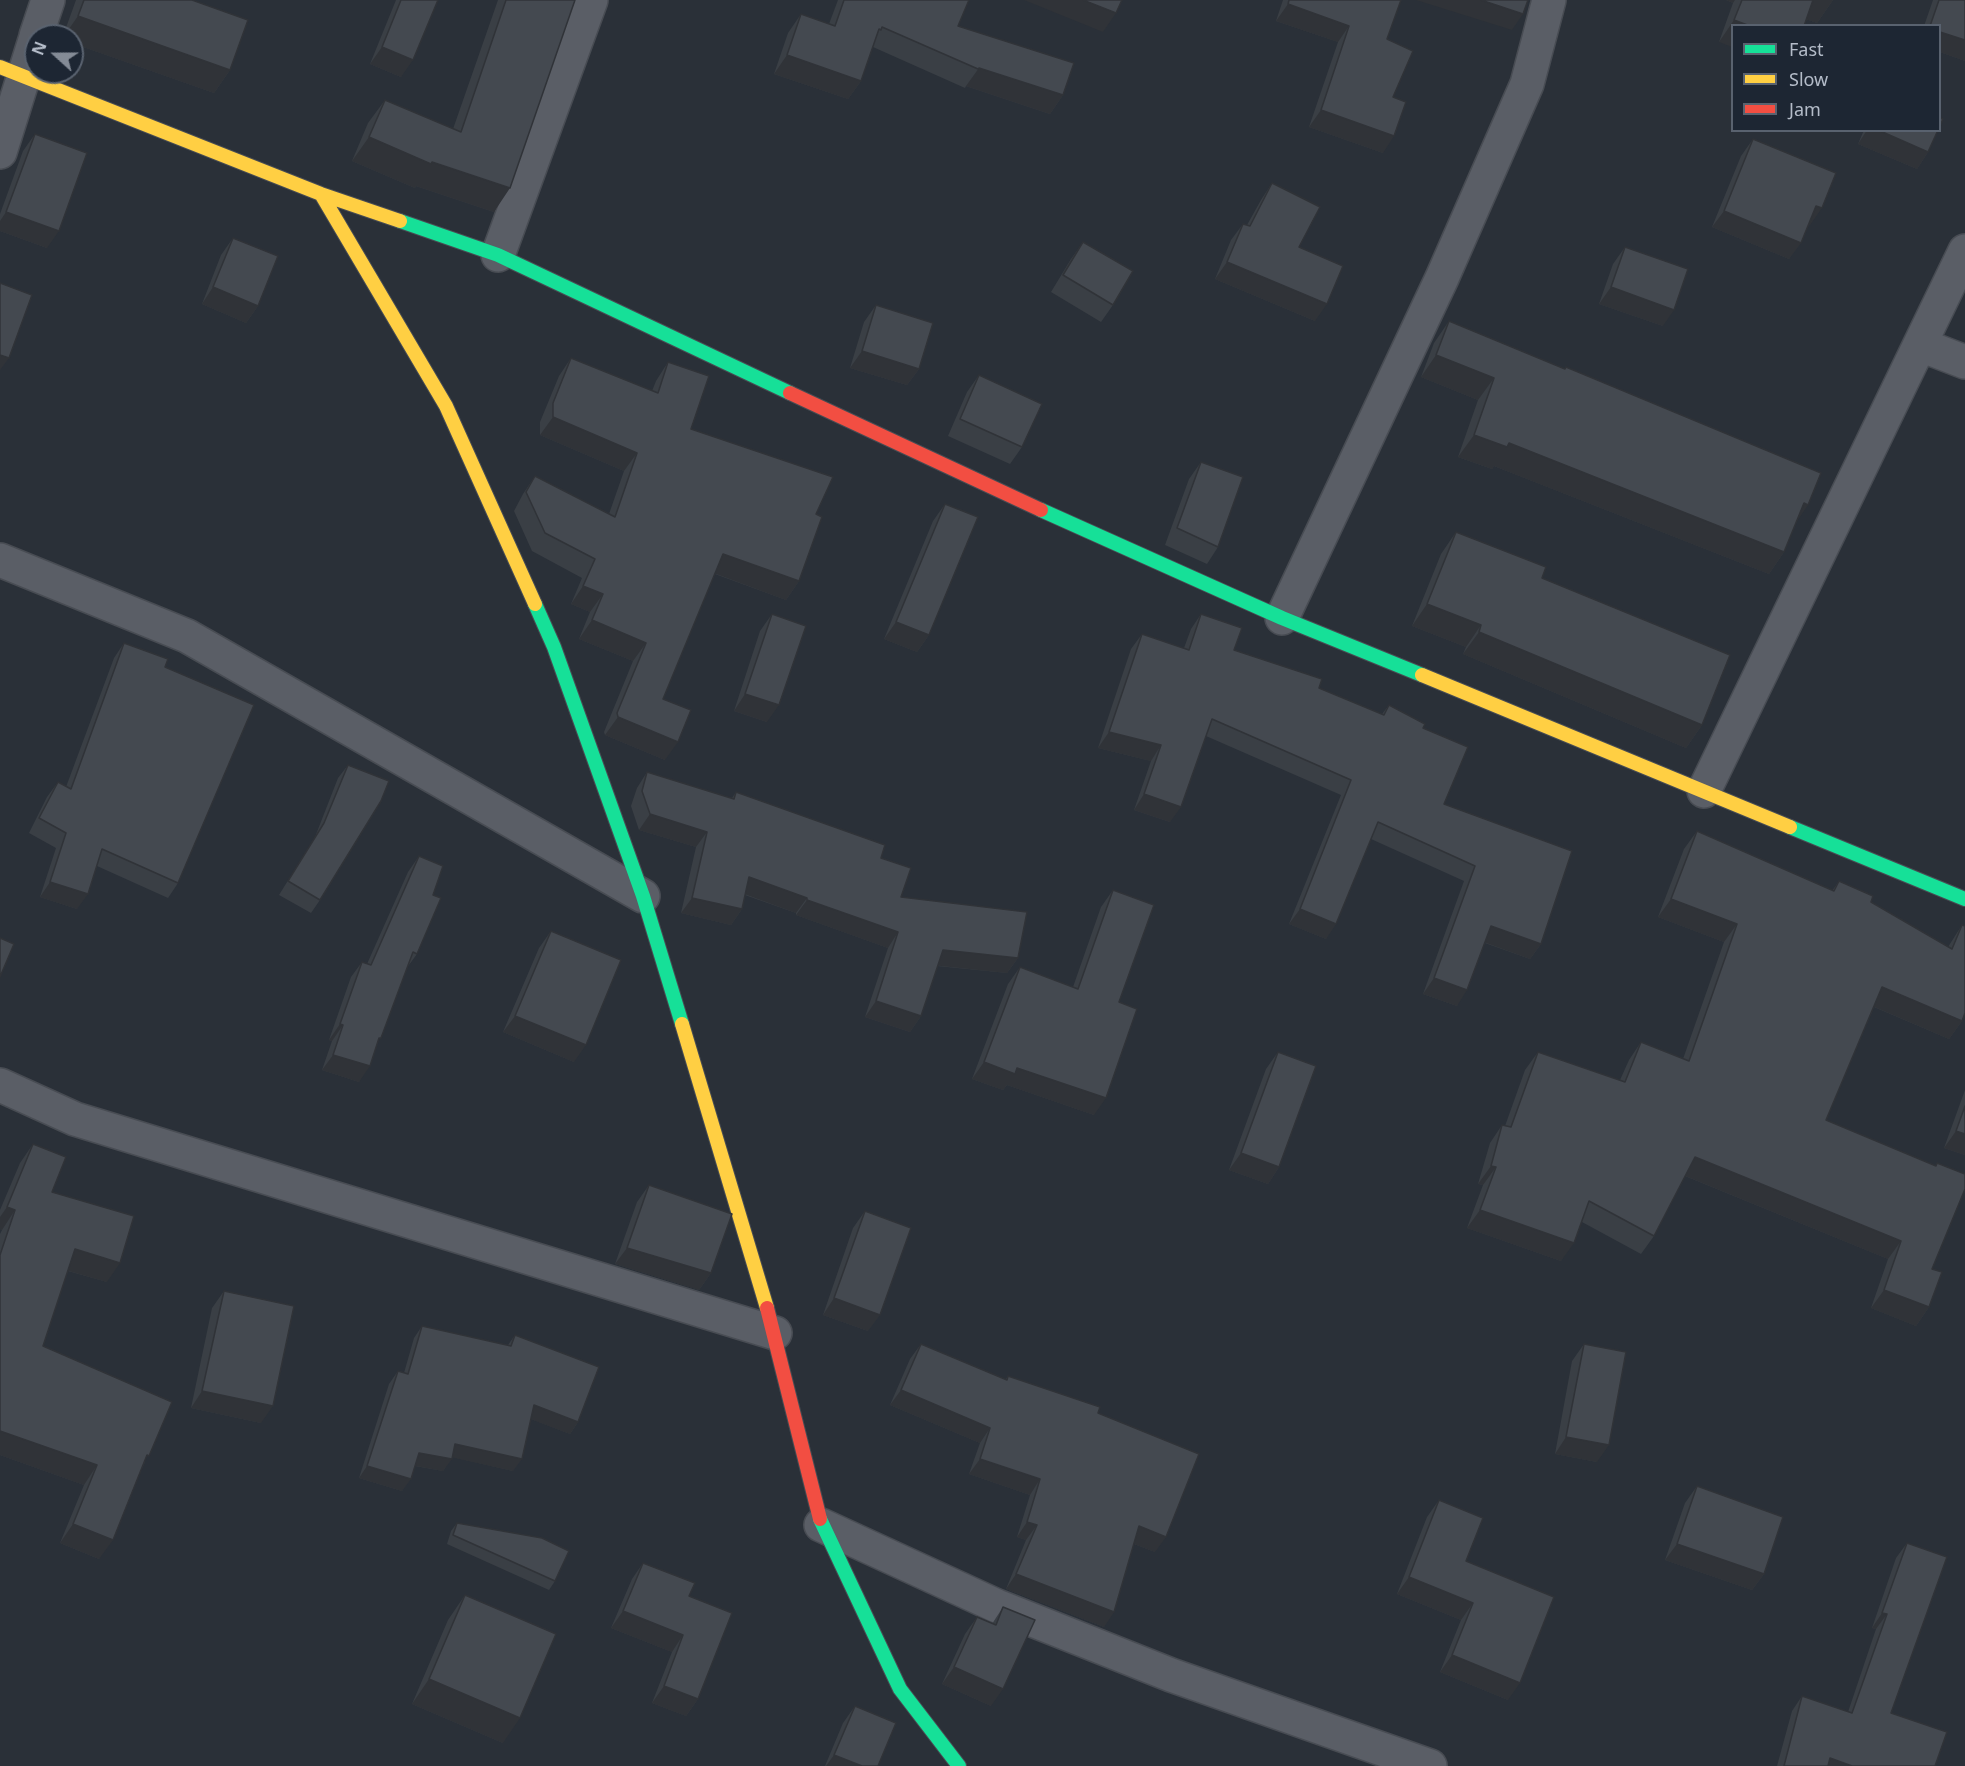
<!DOCTYPE html>
<html>
<head>
<meta charset="utf-8">
<style>
	body { margin:0 }
	#map { position:relative; width:1965px; height:1766px; overflow:hidden; background:#2a3038; font-family:"Noto Sans",sans-serif }
	canvas { display:block }
	.legend { position:absolute; left:1731px; top:24px; width:210px; height:108px; box-sizing:border-box; background:#1d2633; border:2px solid #59626f; margin:0; padding:8px 10px; list-style:none; font-size:18px; color:#b4bcc9 }
	.legend li { display:flex; align-items:center; gap:12px; height:30px }
	.legend b { width:30px; border:2px solid #59626f }
	.north { position:absolute; left:24px; top:24px; width:60px; height:60px; box-sizing:border-box; background:#1d2633; border:2px solid #59626f; border-radius:50%; rotate:291deg; font-size:16px; font-weight:700; line-height:24px; text-align:center; color:#b4bcc9 }
	.north::after { content:''; display:block; margin:auto; width:21px; height:27px; background:#848b96; clip-path:polygon(50% 0,100% 100%,50% 72%,0 100%) }
</style>
</head>
<body>
<div id="map">
<canvas width="1965" height="1766"></canvas>
<ul class="legend">
<li><b style="height:8px;background:#16e098"></b>Fast</li>
<li><b style="height:8px;background:#ffcf43"></b>Slow</li>
<li><b style="height:8px;background:#f24e42"></b>Jam</li>
</ul>
<div class="north">N</div>
</div>
<script>
const ctx = document.querySelector('canvas').getContext('2d');
ctx.lineJoin = 'round';
function stroke(path, color, width, dash) {
  ctx.strokeStyle = color;
  ctx.lineWidth = width;
  ctx.lineCap = dash ? 'butt' : 'round';
  ctx.setLineDash(dash || []);
  ctx.stroke(path);
}
function paint(path, color) {
  ctx.fillStyle = color;
  ctx.fill(path, 'evenodd');
}
const street = new Path2D(`
	M 36,36 L 48,0
	M 0,152 L 36,37
	M 498,255 L 591,0
	M 1921,345 L 1965,362
	M 0,560 L 187,636 L 643,896
	M 1282,618 L 1442,278 L 1527,84 L 1549,0
	M 1704,791 L 1965,251
	M 0,1085 L 75,1119 L 775,1333
	M 821,1525 L 997,1606 L 1171,1675 L 1430,1766`);
const fast = new Path2D(`
	M 400,221 L 498,255 L 790,393
	M 1041,510 L 1282,618 L 1422,675
	M 535,604 L 554,647 L 643,896 L 682,1024
	M 1790,827 L 1965,899
	M 820,1519 L 900,1689 L 959,1766`);
const slow = new Path2D(`
	M 0,67 L 321,194 L 400,221
	M 321,194 L 446,406 L 535,604
	M 1422,675 L 1790,827
	M 682,1024 L 767,1308`);
const jam = new Path2D(`
	M 790,393 L 1041,510
	M 767,1308 L 820,1519`);
stroke(street, '#484c53', 36);
stroke(fast, '#484c53', 16);
stroke(slow, '#484c53', 16);
stroke(jam, '#484c53', 16);
stroke(street, '#5a5e66', 33);
stroke(fast, '#16e098', 14);
stroke(slow, '#ffcf43', 14);
stroke(jam, '#f24e42', 14);
paint(new Path2D(`
	M 76,0 L 192,0 L 230,70 L 214,93 L 72,43 L 72,36 L 63,36 Z
	M 396,0 L 438,0 L 401,77 L 370,64 Z
	M 498,0 L 575,0 L 494,212 L 416,186 L 415,188 L 352,161 L 368,123 L 385,100 L 453,129 Z
	M 838,0 L 969,0 L 958,26 L 1063,95 L 1050,114 L 966,86 L 965,88 L 873,47 L 861,81 L 848,99 L 774,74 L 788,33 L 801,14 L 829,24 Z
	M 1283,0 L 1401,0 L 1387,39 L 1393,97 L 1383,153 L 1309,127 L 1338,42 L 1276,21 Z
	M 1726,0 L 1833,0 L 1817,23 L 1806,19 L 1719,42 L 1733,3 Z
	M 1933,0 L 1965,0 L 1965,61 L 1940,52 L 1940,26 L 1924,26 Z
	M 1864,130 L 1938,130 L 1928,152 L 1917,169 L 1858,144 Z
	M 35,134 L 47,248 L 0,231 L 0,214 L 23,151 Z
	M 1753,139 L 1810,225 L 1809,225 L 1789,259 L 1712,227 L 1741,156 Z
	M 1272,183 L 1299,247 L 1315,321 L 1215,279 L 1231,240 L 1243,224 L 1247,225 L 1261,200 Z
	M 233,238 L 258,306 L 246,323 L 202,304 L 221,255 Z
	M 1083,242 L 1113,305 L 1101,322 L 1051,292 L 1071,259 Z
	M 1625,247 L 1663,326 L 1599,304 L 1613,264 Z
	M 876,305 L 919,369 L 907,385 L 850,368 L 864,322 Z
	M 1449,321 L 1797,521 L 1784,552 L 1769,574 L 1494,466 L 1492,469 L 1458,457 L 1478,400 L 1421,377 L 1434,343 Z
	M 571,358 L 652,391 L 656,381 L 668,362 L 691,429 L 816,514 L 799,581 L 786,600 L 715,574 L 663,699 L 665,760 L 605,735 L 604,732 L 633,661 L 579,639 L 590,612 L 571,604 L 582,578 L 532,551 L 514,511 L 523,494 L 535,476 L 609,514 L 624,471 L 540,435 L 540,422 L 559,376 Z
	M 979,375 L 1022,447 L 1010,464 L 948,436 L 967,392 Z
	M 1201,462 L 1218,547 L 1207,564 L 1165,545 L 1189,479 Z
	M 945,504 L 929,635 L 917,652 L 884,639 L 933,521 Z
	M 1456,532 L 1542,578 L 1702,725 L 1686,748 L 1463,654 L 1466,647 L 1412,626 L 1441,554 Z
	M 772,614 L 767,722 L 734,711 L 760,631 Z
	M 1201,614 L 1234,650 L 1319,688 L 1382,714 L 1389,705 L 1423,728 L 1444,804 L 1541,944 L 1530,959 L 1485,943 L 1457,1006 L 1423,994 L 1464,881 L 1371,839 L 1326,939 L 1289,924 L 1341,795 L 1206,736 L 1170,822 L 1134,810 L 1151,761 L 1098,748 L 1131,649 L 1142,634 L 1184,648 L 1191,629 Z
	M 124,643 L 165,667 L 178,883 L 168,898 L 97,866 L 77,909 L 40,897 L 56,848 L 29,833 L 47,797 L 58,782 L 66,787 L 114,658 Z
	M 348,765 L 320,900 L 311,913 L 279,895 L 315,837 L 338,778 Z
	M 647,772 L 732,798 L 736,792 L 881,858 L 901,897 L 1018,958 L 1007,973 L 937,966 L 921,1016 L 910,1032 L 865,1017 L 888,948 L 796,915 L 796,913 L 745,895 L 742,909 L 731,925 L 681,913 L 696,847 L 639,830 L 631,806 L 637,788 Z
	M 1697,831 L 1832,891 L 1839,881 L 1871,902 L 1948,947 L 1962,925 L 1962,1021 L 1949,1039 L 1874,1007 L 1826,1120 L 1935,1166 L 1937,1163 L 1932,1269 L 1929,1307 L 1916,1326 L 1871,1308 L 1888,1259 L 1685,1176 L 1654,1236 L 1641,1254 L 1582,1222 L 1561,1261 L 1467,1228 L 1483,1185 L 1478,1184 L 1490,1143 L 1502,1125 L 1505,1126 L 1525,1070 L 1538,1052 L 1620,1080 L 1629,1060 L 1641,1042 L 1683,1059 L 1724,942 L 1658,917 L 1684,849 Z
	M 419,856 L 433,895 L 417,954 L 406,969 L 376,1046 L 359,1082 L 322,1070 L 332,1041 L 329,1040 L 351,977 L 362,962 L 367,964 L 408,872 Z
	M 1113,890 L 1119,1002 L 1094,1115 L 1007,1085 L 1003,1090 L 972,1079 L 1008,984 L 1020,967 L 1073,987 L 1101,907 Z
	M 551,931 L 574,1062 L 503,1032 L 539,948 Z
	M 1278,1052 L 1279,1167 L 1268,1184 L 1229,1170 L 1266,1069 Z
	M 1965,1090 L 1965,1155 L 1944,1148 Z
	M 33,1144 L 52,1192 L 107,1282 L 68,1271 L 43,1346 L 145,1462 L 99,1559 L 60,1543 L 84,1485 L 0,1455 L 0,1234 L 2,1230 L 0,1229 L 0,1210 L 20,1163 Z
	M 649,1185 L 711,1273 L 699,1290 L 615,1264 L 637,1202 Z
	M 865,1211 L 868,1331 L 823,1315 L 853,1228 Z
	M 224,1291 L 261,1423 L 191,1408 L 212,1308 Z
	M 422,1326 L 508,1345 L 515,1335 L 578,1422 L 570,1434 L 531,1419 L 513,1471 L 452,1457 L 443,1471 L 415,1466 L 402,1491 L 359,1478 L 389,1384 L 398,1371 L 404,1373 L 414,1338 Z
	M 921,1344 L 1005,1380 L 1008,1376 L 1098,1413 L 1155,1552 L 1134,1544 L 1104,1627 L 1006,1589 L 1026,1540 L 1017,1537 L 1030,1495 L 969,1474 L 980,1443 L 890,1405 L 910,1359 Z
	M 1584,1344 L 1597,1462 L 1555,1454 L 1572,1361 Z
	M 1697,1486 L 1764,1574 L 1752,1590 L 1665,1560 L 1685,1503 Z
	M 1439,1500 L 1466,1561 L 1508,1700 L 1440,1672 L 1461,1620 L 1397,1594 L 1427,1517 Z
	M 457,1523 L 555,1581 L 549,1590 L 447,1544 L 451,1531 Z
	M 1907,1543 L 1891,1713 L 1935,1766 L 1777,1766 L 1792,1711 L 1802,1696 L 1848,1712 L 1876,1629 L 1872,1628 L 1896,1558 Z
	M 643,1563 L 689,1596 L 698,1699 L 686,1716 L 652,1703 L 672,1652 L 611,1628 L 632,1579 Z
	M 465,1595 L 503,1743 L 412,1704 L 448,1620 Z
	M 1003,1607 L 991,1706 L 942,1684 L 965,1634 L 977,1617 L 992,1624 Z
	M 855,1706 L 878,1766 L 825,1766 L 843,1723 Z`), '#3a3f45');
paint(new Path2D(`
	M 1024,0 L 1083,0 L 1116,13 L 1103,32 Z
	M 1416,0 L 1481,0 L 1523,14 L 1512,30 Z
	M 1726,0 L 1735,0 L 1733,3 Z
	M 1812,0 L 1833,0 L 1817,23 L 1800,17 Z
	M 1288,4 L 1349,26 L 1338,42 L 1276,21 Z
	M 78,16 L 230,70 L 214,93 L 72,43 L 72,36 L 64,36 Z
	M 1734,20 L 1750,26 L 1732,26 L 1732,47 L 1719,42 Z
	M 1940,32 L 1965,40 L 1965,61 L 1940,52 Z
	M 382,47 L 413,60 L 401,77 L 370,64 Z
	M 787,55 L 861,81 L 848,99 L 774,74 Z
	M 979,68 L 1063,95 L 1050,114 L 966,86 Z
	M 1321,110 L 1394,136 L 1383,153 L 1309,127 Z
	M 1867,130 L 1878,130 L 1928,152 L 1917,169 L 1858,144 Z
	M 369,137 L 510,188 L 494,212 L 416,186 L 415,188 L 352,161 Z
	M 1816,206 L 1822,208 L 1810,225 L 1805,223 Z
	M 1724,211 L 1801,243 L 1789,259 L 1712,227 Z
	M 6,212 L 59,231 L 47,248 L 0,231 L 0,221 Z
	M 1227,262 L 1327,304 L 1315,321 L 1215,279 Z
	M 213,287 L 258,306 L 246,323 L 202,304 Z
	M 1611,287 L 1674,310 L 1663,326 L 1599,304 Z
	M 862,351 L 919,369 L 907,385 L 850,368 Z
	M 0,355 L 9,358 L 0,370 Z
	M 1436,355 L 1494,378 L 1478,400 L 1421,377 Z
	M 553,417 L 637,453 L 624,471 L 540,435 Z
	M 1474,435 L 1509,443 L 1784,552 L 1769,574 L 1494,466 L 1492,469 L 1458,457 Z
	M 1804,503 L 1808,505 L 1793,527 Z
	M 723,554 L 799,581 L 786,600 L 711,572 Z
	M 583,586 L 603,594 L 590,612 L 571,604 Z
	M 1427,604 L 1481,625 L 1466,647 L 1412,626 Z
	M 592,620 L 646,643 L 633,661 L 579,639 Z
	M 896,622 L 929,635 L 917,652 L 884,639 Z
	M 1479,632 L 1702,725 L 1686,748 L 1463,654 Z
	M 745,694 L 779,705 L 767,722 L 734,711 Z
	M 618,717 L 678,742 L 665,760 L 605,735 Z
	M 1109,732 L 1161,745 L 1151,761 L 1098,748 Z
	M 1144,794 L 1181,807 L 1170,822 L 1134,810 Z
	M 650,814 L 707,832 L 696,847 L 639,830 Z
	M 749,877 L 807,898 L 796,913 L 739,892 Z
	M 50,882 L 88,894 L 77,909 L 40,897 Z
	M 692,898 L 742,909 L 731,925 L 681,913 Z
	M 1671,899 L 1737,924 L 1724,942 L 1658,917 Z
	M 807,900 L 898,932 L 888,948 L 796,915 Z
	M 1300,909 L 1336,924 L 1326,939 L 1289,924 Z
	M 1491,926 L 1541,944 L 1530,959 L 1481,941 Z
	M 943,950 L 1018,958 L 1007,973 L 932,965 Z
	M 1434,978 L 1467,990 L 1457,1006 L 1423,994 Z
	M 1882,987 L 1962,1021 L 1949,1039 L 1870,1005 Z
	M 876,1001 L 921,1016 L 910,1032 L 865,1017 Z
	M 515,1016 L 586,1045 L 574,1062 L 503,1032 Z
	M 340,1024 L 343,1025 L 332,1041 L 329,1040 Z
	M 333,1055 L 370,1066 L 359,1082 L 322,1070 Z
	M 984,1062 L 1017,1068 L 1106,1098 L 1094,1115 L 1007,1085 L 1003,1090 L 972,1079 Z
	M 1956,1131 L 1965,1134 L 1965,1155 L 1944,1148 Z
	M 1241,1153 L 1279,1167 L 1268,1184 L 1229,1170 Z
	M 1695,1157 L 1901,1241 L 1888,1259 L 1683,1175 Z
	M 1491,1166 L 1496,1167 L 1483,1185 L 1478,1184 Z
	M 7,1207 L 15,1210 L 2,1230 L 0,1229 L 0,1217 Z
	M 1480,1210 L 1574,1243 L 1561,1261 L 1467,1228 Z
	M 627,1248 L 711,1273 L 699,1290 L 615,1264 Z
	M 75,1249 L 120,1263 L 107,1282 L 62,1269 Z
	M 1884,1290 L 1929,1307 L 1916,1326 L 1871,1308 Z
	M 834,1298 L 880,1315 L 868,1331 L 823,1315 Z
	M 901,1390 L 990,1428 L 980,1443 L 890,1405 Z
	M 202,1391 L 273,1406 L 261,1423 L 191,1408 Z
	M 534,1405 L 578,1422 L 570,1434 L 525,1417 Z
	M 0,1431 L 97,1465 L 84,1485 L 0,1455 Z
	M 1566,1437 L 1609,1445 L 1597,1462 L 1555,1454 Z
	M 455,1444 L 522,1459 L 513,1471 L 446,1456 Z
	M 419,1453 L 452,1459 L 443,1471 L 411,1465 Z
	M 980,1459 L 1040,1479 L 1030,1495 L 969,1474 Z
	M 367,1466 L 411,1479 L 402,1491 L 359,1478 Z
	M 1027,1522 L 1037,1525 L 1026,1540 L 1017,1537 Z
	M 73,1524 L 113,1540 L 99,1559 L 60,1543 Z
	M 1139,1526 L 1166,1537 L 1155,1552 L 1129,1542 Z
	M 1677,1544 L 1764,1574 L 1752,1590 L 1665,1560 Z
	M 1016,1574 L 1114,1612 L 1104,1627 L 1006,1589 Z
	M 1409,1577 L 1473,1603 L 1461,1620 L 1397,1594 Z
	M 623,1611 L 683,1635 L 672,1652 L 611,1628 Z
	M 1882,1613 L 1887,1614 L 1876,1629 L 1872,1628 Z
	M 1452,1655 L 1520,1683 L 1508,1700 L 1440,1672 Z
	M 954,1667 L 1003,1689 L 991,1706 L 942,1684 Z
	M 429,1679 L 520,1718 L 503,1743 L 412,1704 Z
	M 664,1686 L 698,1699 L 686,1716 L 652,1703 Z
	M 834,1755 L 862,1766 L 826,1766 Z
	M 1830,1758 L 1852,1766 L 1824,1766 Z`), '#303338');
const building = new Path2D(`
	M 84,0 L 192,0 L 248,20 L 230,70 L 78,16 Z
	M 401,0 L 438,0 L 413,60 L 382,47 Z
	M 506,0 L 575,0 L 510,188 L 432,162 L 431,164 L 369,137 L 385,100 L 461,132 Z
	M 844,0 L 969,0 L 958,26 L 1074,63 L 1063,95 L 979,68 L 978,69 L 882,27 L 881,30 L 879,29 L 861,81 L 787,55 L 801,14 L 835,26 Z
	M 1083,0 L 1122,0 L 1116,13 Z
	M 1289,0 L 1401,0 L 1387,39 L 1413,51 L 1393,97 L 1406,102 L 1394,136 L 1321,110 L 1349,26 L 1288,4 Z
	M 1481,0 L 1528,0 L 1523,14 Z
	M 1742,0 L 1813,0 L 1804,26 L 1750,26 L 1734,20 Z
	M 1939,0 L 1965,0 L 1965,40 L 1940,32 L 1940,26 L 1930,26 Z
	M 1940,118 L 1943,119 L 1940,126 Z
	M 1878,130 L 1938,130 L 1928,152 Z
	M 35,134 L 87,153 L 59,231 L 6,212 Z
	M 1753,139 L 1836,173 L 1822,208 L 1816,206 L 1801,243 L 1724,211 Z
	M 1272,183 L 1320,207 L 1299,247 L 1343,266 L 1327,304 L 1227,262 L 1243,224 L 1250,226 Z
	M 233,238 L 278,256 L 258,306 L 213,287 Z
	M 1083,242 L 1133,271 L 1113,305 L 1063,275 Z
	M 1625,247 L 1688,269 L 1674,310 L 1611,287 Z
	M 0,283 L 32,295 L 9,358 L 0,355 Z
	M 876,305 L 933,323 L 919,369 L 862,351 Z
	M 1449,321 L 1565,369 L 1566,367 L 1821,473 L 1808,505 L 1804,503 L 1784,552 L 1509,443 L 1507,447 L 1474,435 L 1494,378 L 1436,355 Z
	M 571,358 L 658,393 L 668,362 L 709,376 L 691,429 L 833,477 L 816,514 L 822,517 L 799,581 L 723,554 L 663,699 L 691,710 L 678,742 L 618,717 L 617,713 L 646,643 L 592,620 L 603,594 L 583,586 L 595,559 L 545,533 L 526,492 L 535,476 L 615,517 L 637,453 L 553,417 L 553,403 Z
	M 979,375 L 1042,404 L 1022,447 L 960,419 Z
	M 1201,462 L 1243,477 L 1218,547 L 1177,528 Z
	M 945,504 L 978,517 L 929,635 L 896,622 Z
	M 1456,532 L 1546,567 L 1542,578 L 1730,655 L 1702,725 L 1479,632 L 1481,625 L 1427,604 Z
	M 772,614 L 806,626 L 779,705 L 745,694 Z
	M 1201,614 L 1242,628 L 1234,650 L 1322,679 L 1319,688 L 1384,715 L 1389,705 L 1425,724 L 1423,728 L 1468,747 L 1444,804 L 1572,851 L 1541,944 L 1491,926 L 1467,990 L 1434,978 L 1475,866 L 1378,822 L 1336,924 L 1300,909 L 1351,780 L 1212,719 L 1181,807 L 1144,794 L 1161,745 L 1109,732 L 1142,634 L 1189,650 Z
	M 124,643 L 168,659 L 165,667 L 254,705 L 178,883 L 102,849 L 88,894 L 50,882 L 66,833 L 39,818 L 58,782 L 71,789 Z
	M 348,765 L 389,781 L 381,801 L 320,900 L 288,881 L 324,823 Z
	M 647,772 L 734,799 L 736,792 L 885,845 L 881,858 L 911,868 L 901,897 L 1027,912 L 1018,958 L 943,950 L 921,1016 L 876,1001 L 898,932 L 807,900 L 807,898 L 749,877 L 742,909 L 692,898 L 707,832 L 650,814 L 642,791 Z
	M 1697,831 L 1834,891 L 1839,881 L 1873,896 L 1871,902 L 1952,949 L 1962,925 L 1965,926 L 1965,1013 L 1962,1021 L 1882,987 L 1826,1120 L 1936,1166 L 1937,1163 L 1965,1174 L 1965,1189 L 1932,1269 L 1942,1272 L 1929,1307 L 1884,1290 L 1901,1241 L 1695,1157 L 1654,1236 L 1589,1201 L 1574,1243 L 1480,1210 L 1496,1167 L 1491,1166 L 1502,1125 L 1511,1127 L 1538,1052 L 1625,1082 L 1641,1042 L 1689,1061 L 1737,924 L 1671,899 Z
	M 419,856 L 443,866 L 433,895 L 441,898 L 417,954 L 413,952 L 381,1038 L 379,1038 L 370,1066 L 333,1055 L 343,1025 L 340,1024 L 362,962 L 371,965 Z
	M 1113,890 L 1154,905 L 1119,1002 L 1137,1009 L 1106,1098 L 1017,1068 L 1015,1074 L 984,1062 L 1020,967 L 1078,989 Z
	M 551,931 L 621,960 L 586,1045 L 515,1016 Z
	M 0,938 L 14,944 L 0,977 Z
	M 1278,1052 L 1316,1066 L 1279,1167 L 1241,1153 Z
	M 1965,1106 L 1965,1134 L 1956,1131 Z
	M 33,1144 L 66,1157 L 52,1192 L 134,1216 L 120,1263 L 75,1249 L 43,1346 L 172,1402 L 149,1456 L 147,1455 L 113,1540 L 73,1524 L 97,1465 L 0,1431 L 0,1255 L 15,1210 L 7,1207 Z
	M 649,1185 L 732,1214 L 711,1273 L 627,1248 Z
	M 865,1211 L 911,1228 L 880,1315 L 834,1298 Z
	M 224,1291 L 294,1306 L 273,1406 L 202,1391 Z
	M 422,1326 L 511,1346 L 515,1335 L 599,1367 L 578,1422 L 534,1405 L 522,1459 L 455,1444 L 452,1459 L 419,1453 L 411,1479 L 367,1466 L 398,1371 L 408,1374 Z
	M 921,1344 L 1007,1380 L 1008,1376 L 1100,1407 L 1098,1413 L 1199,1454 L 1166,1537 L 1139,1526 L 1114,1612 L 1016,1574 L 1037,1525 L 1027,1522 L 1040,1479 L 980,1459 L 990,1428 L 901,1390 Z
	M 1584,1344 L 1626,1352 L 1609,1445 L 1566,1437 Z
	M 1697,1486 L 1783,1517 L 1764,1574 L 1677,1544 Z
	M 1439,1500 L 1483,1518 L 1466,1561 L 1554,1597 L 1520,1683 L 1452,1655 L 1473,1603 L 1409,1577 Z
	M 457,1523 L 542,1538 L 569,1551 L 555,1581 L 453,1535 Z
	M 1907,1543 L 1947,1557 L 1891,1713 L 1947,1732 L 1935,1766 L 1852,1766 L 1830,1758 L 1828,1766 L 1784,1766 L 1802,1696 L 1852,1713 L 1887,1614 L 1882,1613 Z
	M 643,1563 L 695,1583 L 689,1596 L 732,1613 L 698,1699 L 664,1686 L 683,1635 L 623,1611 Z
	M 465,1595 L 556,1634 L 520,1718 L 429,1679 Z
	M 1003,1607 L 1035,1620 L 1003,1689 L 954,1667 L 977,1617 L 996,1625 Z
	M 855,1706 L 896,1723 L 878,1766 L 862,1766 L 834,1755 Z`);
paint(building, '#444950');
stroke(building, '#303338', 1.5);
</script>
</body>
</html>
